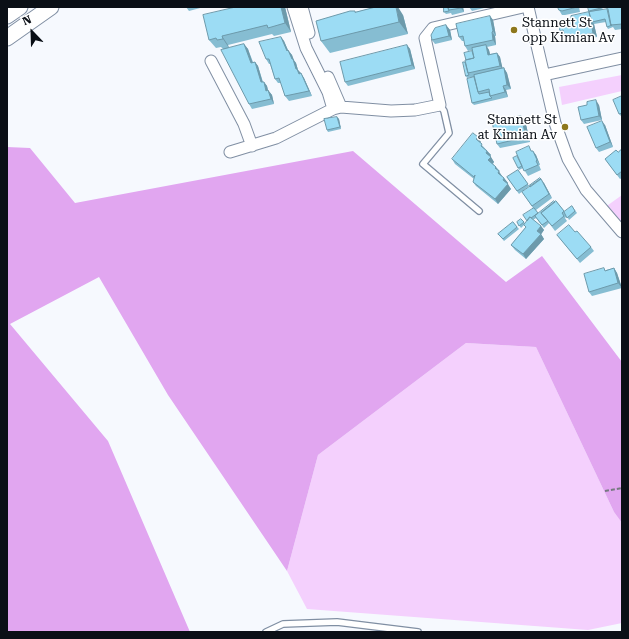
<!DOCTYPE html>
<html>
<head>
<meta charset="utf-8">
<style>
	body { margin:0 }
	#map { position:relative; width:629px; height:639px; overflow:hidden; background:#f6f9fe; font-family:"Roboto Serif",serif }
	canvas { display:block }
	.frame { position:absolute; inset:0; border:8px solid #0a0f16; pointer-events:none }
	.north { position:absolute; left:12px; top:12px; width:40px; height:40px; -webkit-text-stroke:3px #fff; paint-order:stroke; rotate:337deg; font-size:11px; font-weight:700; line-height:16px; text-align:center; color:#0a0f16 }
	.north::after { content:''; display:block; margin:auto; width:14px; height:18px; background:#0a0f16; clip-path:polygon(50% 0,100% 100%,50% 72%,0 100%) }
</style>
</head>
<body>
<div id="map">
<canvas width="629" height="639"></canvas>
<div class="frame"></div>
<div class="north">N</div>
</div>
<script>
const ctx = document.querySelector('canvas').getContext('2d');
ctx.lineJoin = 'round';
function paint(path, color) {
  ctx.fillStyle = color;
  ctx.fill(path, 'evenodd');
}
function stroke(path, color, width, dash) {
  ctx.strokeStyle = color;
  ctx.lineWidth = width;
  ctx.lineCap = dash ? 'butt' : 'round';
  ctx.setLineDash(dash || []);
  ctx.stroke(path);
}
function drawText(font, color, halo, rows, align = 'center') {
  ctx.font = font + ' "Roboto Serif",serif';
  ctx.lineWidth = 3;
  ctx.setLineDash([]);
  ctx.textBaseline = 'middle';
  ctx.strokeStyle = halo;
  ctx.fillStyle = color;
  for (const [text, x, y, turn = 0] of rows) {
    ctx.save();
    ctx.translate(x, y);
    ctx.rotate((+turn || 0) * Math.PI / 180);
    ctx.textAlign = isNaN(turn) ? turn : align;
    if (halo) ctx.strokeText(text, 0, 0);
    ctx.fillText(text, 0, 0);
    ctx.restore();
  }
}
paint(new Path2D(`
	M 622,75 L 622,91 L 562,105 L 559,87 Z
	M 622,195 L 622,227 L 604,208 Z
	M 466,343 L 536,347 L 614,512 L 622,523 L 622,623 L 588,630 L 307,609 L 287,571 L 318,455 Z`), '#f4d0fd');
paint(new Path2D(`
	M 7,147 L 30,148 L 75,203 L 353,151 L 506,282 L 542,256 L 622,362 L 622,523 L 614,512 L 536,347 L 466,343 L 318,455 L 287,571 L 168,395 L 99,277 L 10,324 L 108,441 L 190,632 L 7,632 Z`), '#e1a6f0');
const service = new Path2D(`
	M 440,105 L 444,111 L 449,133 L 423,164 L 479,211
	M 266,632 L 283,624 L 337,622 L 418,632`);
const minor = new Path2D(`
	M 293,7 L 306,48 L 328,92 L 333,109
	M 302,7 L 309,33
	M 528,7 L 555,123 L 568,159 L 586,190 L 622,232
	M 211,61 L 244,124 L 252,146
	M 544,75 L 622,58
	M 328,77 L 341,107
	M 230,152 L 276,138 L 333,109 L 341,107 L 391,111 L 415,110 L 440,105 L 425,38 L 433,28 L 523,7`);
const secondary = new Path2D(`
	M 7,16 L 20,7
	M 7,38 L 51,7`);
stroke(service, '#808fa3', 8);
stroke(minor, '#808fa3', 13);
stroke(secondary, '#808fa3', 17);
stroke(new Path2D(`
	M 605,491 L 622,488`), '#767a80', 2, [4, 2]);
stroke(service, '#fff', 5.5);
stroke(minor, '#fff', 11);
stroke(secondary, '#fff', 15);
paint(new Path2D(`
	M 186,7 L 204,7 L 189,11 Z
	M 236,7 L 285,7 L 291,32 L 274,36 L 272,34 L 228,45 L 229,48 L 244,44 L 248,49 L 253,62 L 255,62 L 258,66 L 263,82 L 264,82 L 267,86 L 268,90 L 272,95 L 274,104 L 252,109 L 249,104 L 223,49 L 221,47 L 216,48 L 209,40 Z
	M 444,7 L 463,7 L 464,12 L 452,15 L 451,13 L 446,14 L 444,12 Z
	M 469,7 L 488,7 L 472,11 Z
	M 558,7 L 579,7 L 580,12 L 565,15 L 562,15 L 559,10 Z
	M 602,7 L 603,10 L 622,7 L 622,29 L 615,30 L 613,27 L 608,29 L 607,27 L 606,22 L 594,24 L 597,37 L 582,41 L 580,39 L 568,42 L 564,35 L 563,36 L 560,31 L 571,19 L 590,12 L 589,11 Z
	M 356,12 L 403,15 L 408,34 L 330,53 L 321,41 Z
	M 490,16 L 493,20 L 496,36 L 495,36 L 496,45 L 487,47 L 489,50 L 490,54 L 497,53 L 500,57 L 502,68 L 504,68 L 507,73 L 511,89 L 506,90 L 508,97 L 474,105 L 472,103 L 474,77 L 467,78 L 466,76 L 466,60 L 472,51 L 472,50 L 468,51 L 465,46 L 464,41 L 462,41 L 459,37 Z
	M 446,25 L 450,30 L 452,40 L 435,44 L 432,40 Z
	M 281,37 L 284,41 L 288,50 L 292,55 L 293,59 L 296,63 L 298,70 L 304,78 L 312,96 L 289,101 L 285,96 L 281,83 L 278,83 L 275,79 L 270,64 L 269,64 L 266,59 Z
	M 407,45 L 410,49 L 415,69 L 348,86 L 345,82 Z
	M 622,96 L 622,116 L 621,116 L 619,114 Z
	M 599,105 L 602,120 L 584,124 L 581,120 Z
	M 337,117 L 339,119 L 341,129 L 328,132 L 327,130 Z
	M 525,120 L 530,142 L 500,148 L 497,144 Z
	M 605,125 L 613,147 L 599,152 L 596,148 Z
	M 481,142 L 480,143 L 491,155 L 490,156 L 494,162 L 493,164 L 500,171 L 499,172 L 502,176 L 504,178 L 508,183 L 507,184 L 511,189 L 498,204 L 476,186 L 473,182 L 474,179 L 455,164 L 452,159 Z
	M 622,149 L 622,178 L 620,179 L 605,159 L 618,152 Z
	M 532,151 L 536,155 L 540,165 L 539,165 L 541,170 L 528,176 L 523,168 L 519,170 L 518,168 Z
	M 518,170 L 529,186 L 544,183 L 552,198 L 536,210 L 538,214 L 556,201 L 565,212 L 572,206 L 577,213 L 569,220 L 567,216 L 565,218 L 567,221 L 555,231 L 549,223 L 544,228 L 536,218 L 533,220 L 541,226 L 544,230 L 541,234 L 544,239 L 526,259 L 515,250 L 511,245 L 526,227 L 524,225 L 521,228 L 517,222 L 524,222 L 525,224 L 527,221 L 533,208 L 522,192 L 530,187 L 529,186 L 519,194 L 507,177 Z
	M 513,222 L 519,229 L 504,241 L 498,234 Z
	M 575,232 L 591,247 L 594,251 L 580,263 L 557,235 Z
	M 614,268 L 617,273 L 622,288 L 592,296 L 589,292 L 606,270 Z`), '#86bdd2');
paint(new Path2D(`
	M 281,7 L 285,7 L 291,32 L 285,23 Z
	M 396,7 L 398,7 L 403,15 L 408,34 L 399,22 Z
	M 460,7 L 463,7 L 464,12 Z
	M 589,12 L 592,22 L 594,24 L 597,37 L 593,33 Z
	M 490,16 L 493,20 L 496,36 L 493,31 Z
	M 446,25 L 450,30 L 452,40 L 449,36 Z
	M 492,32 L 495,36 L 496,45 L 493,40 Z
	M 222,36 L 228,45 L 229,48 L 223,39 Z
	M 281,37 L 284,41 L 290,55 L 287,51 Z
	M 244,44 L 248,49 L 254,67 L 251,63 Z
	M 407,45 L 410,49 L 415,69 L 412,65 Z
	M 486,45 L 489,50 L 491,59 L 488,55 Z
	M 288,50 L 292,55 L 294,60 L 293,59 L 296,63 L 298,70 L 301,73 L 302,78 L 296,69 Z
	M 497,53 L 500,57 L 503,70 L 500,66 Z
	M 255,62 L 258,66 L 264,87 L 261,82 Z
	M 504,68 L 507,73 L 511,89 L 507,85 Z
	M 301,73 L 304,78 L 312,96 L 309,91 Z
	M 264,82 L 267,86 L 269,95 L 266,91 Z
	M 503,86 L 506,90 L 508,97 L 505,92 Z
	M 268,90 L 272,95 L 274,104 L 271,99 Z
	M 596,100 L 599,105 L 602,120 L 599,116 Z
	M 521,116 L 525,120 L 530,142 L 526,137 Z
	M 337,117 L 339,119 L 341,129 L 340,127 Z
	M 602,121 L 605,125 L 613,147 L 610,142 Z
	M 478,137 L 481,142 L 479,144 L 476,139 Z
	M 487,151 L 491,155 L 489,158 L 486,153 Z
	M 533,151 L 536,155 L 540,165 L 537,160 Z
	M 491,157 L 494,162 L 491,165 L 488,160 Z
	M 496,167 L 502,176 L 501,178 L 495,168 Z
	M 504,178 L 508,183 L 506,185 L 503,180 Z
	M 541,179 L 544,183 L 552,198 L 549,194 Z
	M 508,184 L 511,189 L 498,204 L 495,199 Z
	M 541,226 L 544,230 L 540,236 L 537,231 Z
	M 541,234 L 544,239 L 526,259 L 523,254 Z
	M 614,268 L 617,273 L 622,288 L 618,283 Z`), '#6d9aab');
const building = new Path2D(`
	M 236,7 L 281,7 L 285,23 L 268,28 L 267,25 L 222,36 L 223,39 L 217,40 L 216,38 L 209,40 L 203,15 Z
	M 376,7 L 396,7 L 399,22 L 321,41 L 316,21 L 350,11 L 355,11 L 355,12 Z
	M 444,7 L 448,7 L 449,11 L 444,12 Z
	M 448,7 L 460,7 L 461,8 L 449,10 Z
	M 558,7 L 577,7 L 562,11 L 559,10 Z
	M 588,7 L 601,7 L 601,8 L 589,11 Z
	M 607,7 L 622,7 L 622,24 L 611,25 Z
	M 608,9 L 611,25 L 612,25 L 607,27 L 605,19 L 592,22 L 589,12 Z
	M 589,12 L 593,33 L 579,36 L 578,34 L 565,37 L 563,30 L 560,31 L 558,22 L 571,19 L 571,16 Z
	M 490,16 L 493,31 L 492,32 L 493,40 L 465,46 L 463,36 L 459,37 L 456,24 Z
	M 446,25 L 449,36 L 432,40 L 431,35 L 435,28 Z
	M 281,37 L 287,51 L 288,50 L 292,59 L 293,59 L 296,69 L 297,69 L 299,74 L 301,73 L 309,91 L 285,96 L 279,78 L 275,79 L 269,59 L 266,59 L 259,42 Z
	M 244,44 L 251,63 L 255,62 L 261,82 L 264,82 L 266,91 L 268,90 L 271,99 L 249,104 L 221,50 Z
	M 407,45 L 412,65 L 345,82 L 340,62 Z
	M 486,45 L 488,55 L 497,53 L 500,66 L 468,73 L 465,60 L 474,58 L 472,48 Z
	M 472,51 L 474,58 L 466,60 L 464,53 Z
	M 463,62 L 465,62 L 468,73 L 469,75 L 466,76 Z
	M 504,68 L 507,85 L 503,86 L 505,92 L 490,96 L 489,89 L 478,92 L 474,75 Z
	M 474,77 L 478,92 L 479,94 L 489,92 L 490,96 L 492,98 L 472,103 L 467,79 Z
	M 622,96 L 622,113 L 619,114 L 613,100 Z
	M 596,100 L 599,116 L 581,120 L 578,107 L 587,105 L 587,102 Z
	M 521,116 L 526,137 L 497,144 L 492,122 Z
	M 337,117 L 340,127 L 327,130 L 324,119 Z
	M 602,121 L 610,142 L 596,148 L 587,127 Z
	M 473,133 L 478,137 L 476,139 L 482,144 L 481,146 L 487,151 L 486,153 L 491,157 L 488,160 L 496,167 L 495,168 L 499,171 L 498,173 L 504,178 L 503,180 L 508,184 L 495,199 L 473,182 L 475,175 L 474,177 L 452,159 Z
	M 529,146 L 531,151 L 533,151 L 537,160 L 536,161 L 538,165 L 524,171 L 516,152 Z
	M 622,149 L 622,171 L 617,175 L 605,159 L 616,150 L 618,152 Z
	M 517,156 L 522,166 L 518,168 L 513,158 Z
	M 518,170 L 528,184 L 517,191 L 507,177 Z
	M 540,178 L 541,179 L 530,187 L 529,186 Z
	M 541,179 L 549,194 L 532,206 L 522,192 Z
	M 554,201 L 555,202 L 541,213 L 548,221 L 542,225 L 535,216 Z
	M 556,201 L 564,211 L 562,213 L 564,216 L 552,226 L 541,213 Z
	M 572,206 L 575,211 L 567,218 L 564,212 Z
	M 534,208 L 538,213 L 531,218 L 530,217 L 527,221 L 523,215 Z
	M 530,217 L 541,226 L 537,231 L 541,234 L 523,254 L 511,245 L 526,227 L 524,225 Z
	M 521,219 L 524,222 L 519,226 L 517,222 Z
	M 513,222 L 517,227 L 503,239 L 498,234 Z
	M 569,225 L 575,232 L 577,231 L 591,247 L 577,259 L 557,235 Z
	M 604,268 L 605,271 L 614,268 L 618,283 L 589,292 L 584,274 Z`);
paint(building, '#9cdcf4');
stroke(building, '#6d9aab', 1);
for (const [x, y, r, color] of [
	[514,30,4,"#8d771c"],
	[565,127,4,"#8d771c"]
]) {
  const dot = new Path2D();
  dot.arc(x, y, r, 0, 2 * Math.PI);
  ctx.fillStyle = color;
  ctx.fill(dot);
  stroke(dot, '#fff', 1.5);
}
drawText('13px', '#0a0f16', '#fff', [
	["Stannett St",522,23],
	["opp Kimian Av",522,38],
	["Stannett St",557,120,"right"],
	["at Kimian Av",557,135,"right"]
], 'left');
</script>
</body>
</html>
